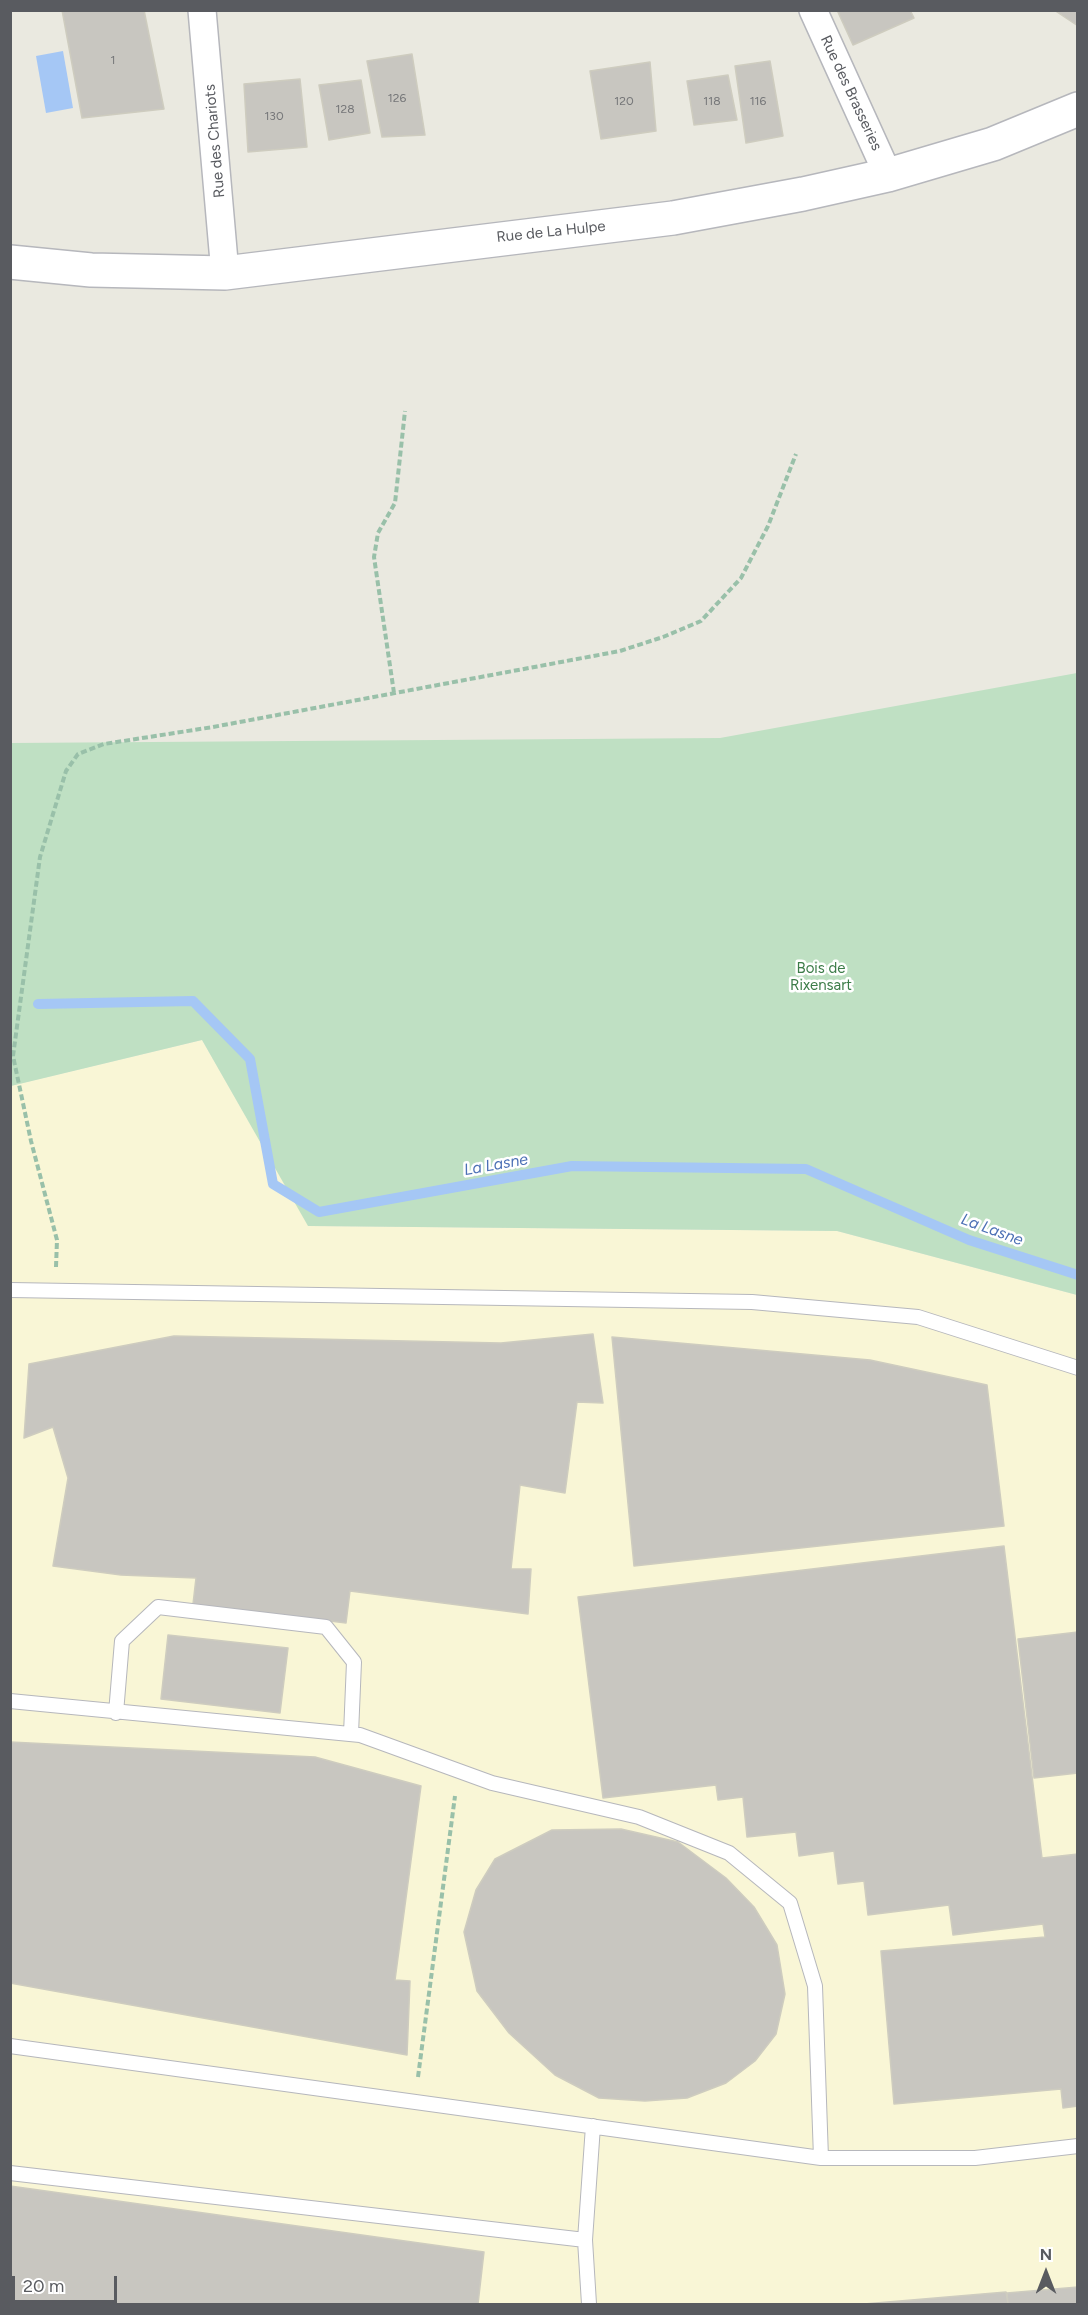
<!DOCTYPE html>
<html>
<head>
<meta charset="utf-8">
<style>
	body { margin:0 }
	#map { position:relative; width:1088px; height:2315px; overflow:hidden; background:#eae9e0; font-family:Figtree,sans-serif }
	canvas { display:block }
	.frame { position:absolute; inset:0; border:12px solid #595b60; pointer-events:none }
	.north { position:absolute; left:1016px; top:2243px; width:60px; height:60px; -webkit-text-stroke:4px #fff; paint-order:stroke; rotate:0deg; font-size:16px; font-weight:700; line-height:24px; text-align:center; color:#595b60 }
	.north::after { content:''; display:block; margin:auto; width:21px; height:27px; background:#595b60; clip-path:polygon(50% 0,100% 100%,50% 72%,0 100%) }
	.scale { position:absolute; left:12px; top:2276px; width:105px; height:27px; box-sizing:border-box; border:3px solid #595b60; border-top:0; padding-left:8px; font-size:18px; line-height:21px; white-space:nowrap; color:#595b60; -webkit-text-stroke:4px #fff; paint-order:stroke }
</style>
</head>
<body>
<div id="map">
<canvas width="1088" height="2315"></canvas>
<div class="frame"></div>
<div class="north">N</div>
<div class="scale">20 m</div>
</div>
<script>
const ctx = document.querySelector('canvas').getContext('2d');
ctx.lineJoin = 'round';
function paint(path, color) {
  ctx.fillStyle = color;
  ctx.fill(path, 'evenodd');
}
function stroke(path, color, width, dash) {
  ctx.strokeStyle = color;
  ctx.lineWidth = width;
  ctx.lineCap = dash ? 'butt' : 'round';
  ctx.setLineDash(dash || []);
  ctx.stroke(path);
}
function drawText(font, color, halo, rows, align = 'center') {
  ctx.font = font + ' Figtree,sans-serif';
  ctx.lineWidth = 5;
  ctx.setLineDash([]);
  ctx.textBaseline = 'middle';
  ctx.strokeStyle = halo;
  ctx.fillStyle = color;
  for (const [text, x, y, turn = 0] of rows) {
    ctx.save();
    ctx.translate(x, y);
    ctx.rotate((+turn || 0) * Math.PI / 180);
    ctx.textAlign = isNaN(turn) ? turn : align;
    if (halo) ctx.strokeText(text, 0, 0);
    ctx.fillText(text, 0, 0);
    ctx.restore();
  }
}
paint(new Path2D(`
	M 202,1040 L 309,1226 L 837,1231 L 1077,1295 L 1077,2304 L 11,2304 L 10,1086 Z`), '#f9f6d6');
paint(new Path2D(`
	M 1077,673 L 1077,1295 L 837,1231 L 308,1226 L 202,1040 L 11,1086 L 11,743 L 720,738 Z`), '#bfe0c3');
paint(new Path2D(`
	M 63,51 L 73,108 L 46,113 L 36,56 Z`), '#a5c7f5');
stroke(new Path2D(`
	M 38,1004 L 193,1001 L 250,1059 L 273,1184 L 319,1212 L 572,1166 L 806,1169 L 969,1240 L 1078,1275`), '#a5c7f5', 10);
const building = new Path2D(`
	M 62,10 L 144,10 L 164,109 L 82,118 Z
	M 837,10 L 910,10 L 914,18 L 853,45 Z
	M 1054,10 L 1078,10 L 1078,26 Z
	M 412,54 L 425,135 L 382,137 L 367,61 Z
	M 770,61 L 783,136 L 746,143 L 735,66 Z
	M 650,62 L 656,131 L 601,139 L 590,71 Z
	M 728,75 L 737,120 L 694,125 L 687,81 Z
	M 300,79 L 307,147 L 248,152 L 244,84 Z
	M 361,80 L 370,133 L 329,140 L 319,85 Z
	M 593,1334 L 603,1403 L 577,1402 L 565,1493 L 520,1485 L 511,1569 L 531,1569 L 528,1614 L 350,1591 L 346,1623 L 193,1604 L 196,1578 L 121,1575 L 53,1566 L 68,1478 L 53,1427 L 24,1438 L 29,1364 L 174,1336 L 501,1343 Z
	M 612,1337 L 870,1360 L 987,1385 L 1004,1526 L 634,1566 Z
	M 1004,1546 L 1042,1858 L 1078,1854 L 1078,2106 L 1063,2108 L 1061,2089 L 894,2104 L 881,1951 L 1045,1937 L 1043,1924 L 953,1935 L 949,1905 L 868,1915 L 864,1881 L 838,1884 L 834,1851 L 799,1856 L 796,1832 L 747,1837 L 743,1797 L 718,1800 L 716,1785 L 603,1798 L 578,1597 Z
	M 1078,1632 L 1078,1773 L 1034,1778 L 1018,1639 Z
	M 168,1635 L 288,1648 L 280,1713 L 161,1699 Z
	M 10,1742 L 315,1757 L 421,1786 L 395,1980 L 410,1981 L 407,2055 L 10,1983 Z
	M 621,1829 L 678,1842 L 726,1878 L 754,1907 L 777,1945 L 785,1994 L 776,2034 L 755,2061 L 726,2083 L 687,2098 L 645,2101 L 599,2098 L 555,2075 L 509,2033 L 477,1991 L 464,1932 L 476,1890 L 495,1859 L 552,1830 Z
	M 10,2186 L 484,2252 L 478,2304 L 10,2304 Z
	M 1078,2287 L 1078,2304 L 1008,2304 L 1007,2293 Z
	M 1006,2292 L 1008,2304 L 864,2304 Z`);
paint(building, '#c8c6c0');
stroke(building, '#ceccbf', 1.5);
const service = new Path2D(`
	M 10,1290 L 752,1302 L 918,1317 L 1078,1368
	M 10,1701 L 360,1735 L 492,1783 L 639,1817 L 729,1853 L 790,1903 L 815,1986 L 821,2158
	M 116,1713 L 122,1641 L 158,1607 L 326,1627 L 354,1662 L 351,1734
	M 10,2046 L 821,2158 L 975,2158 L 1078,2146
	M 10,2173 L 585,2240 L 593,2126
	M 585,2240 L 589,2304`);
const minor = new Path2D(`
	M 202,10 L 225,273
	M 813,10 L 888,175`);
const tertiary = new Path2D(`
	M 10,262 L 91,270 L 225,273 L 673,218 L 803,194 L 888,175 L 993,144 L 1078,109`);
stroke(service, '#b6b7bc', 16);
stroke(minor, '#b6b7bc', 30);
stroke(tertiary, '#b6b7bc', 36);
stroke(new Path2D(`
	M 394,693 L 374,557 L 378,533 L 395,503 L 405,411
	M 56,1267 L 57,1240 L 31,1141 L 13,1056 L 40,857 L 66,771 L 78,754 L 104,744 L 213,727 L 620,651 L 663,637 L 701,621 L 741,578 L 768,526 L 796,454
	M 418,2077 L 455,1796`), '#99c0a9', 4, [6, 3]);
stroke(service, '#fff', 14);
stroke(minor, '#fff', 27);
stroke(tertiary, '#fff', 33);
drawText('12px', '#757678', null, [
	["1",113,60],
	["126",397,98],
	["120",624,101],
	["118",712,101],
	["116",758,101],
	["128",345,109],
	["130",274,116]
]);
drawText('15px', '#595b60', '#fff', [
	["Rue des Brasseries",851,93,65],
	["Rue des Chariots",215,141,-95],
	["Rue de La Hulpe",551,232,-6]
]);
drawText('15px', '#3c7c48', '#fff', [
	["Bois de",821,969],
	["Rixensart",821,986]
]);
drawText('italic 16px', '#4c70b5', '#fff', [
	["La Lasne",496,1165,-10],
	["La Lasne",992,1230,20]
]);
</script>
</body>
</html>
